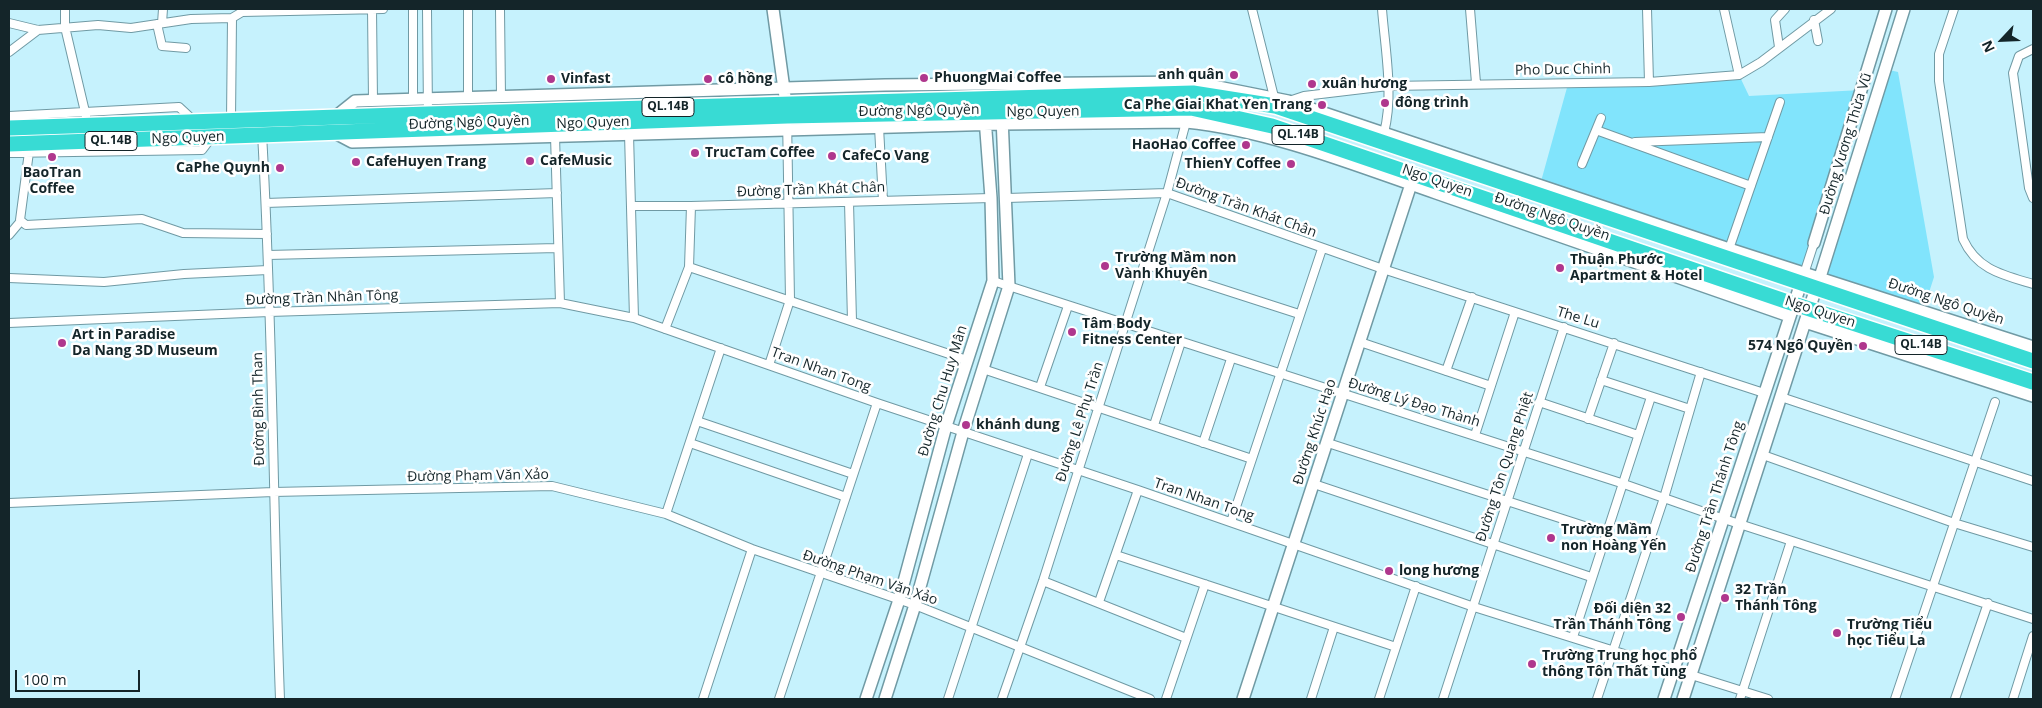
<!DOCTYPE html>
<html>
<head>
<meta charset="utf-8">
<style>
	body { margin:0 }
	#map { position:relative; width:2042px; height:708px; overflow:hidden; background:#c6f2fd; font-family:"Open Sans",sans-serif }
	canvas { display:block }
	.frame { position:absolute; inset:0; border:10px solid #142529; pointer-events:none }
	.north { position:absolute; left:1977px; top:15px; width:50px; height:50px; -webkit-text-stroke:4px #fff; paint-order:stroke; rotate:245deg; font-size:14px; font-weight:700; line-height:20px; text-align:center; color:#142529 }
	.north::after { content:''; display:block; margin:auto; width:18px; height:22px; background:#142529; clip-path:polygon(50% 0,100% 100%,50% 72%,0 100%) }
	.scale { position:absolute; left:15px; top:670px; width:125px; height:22px; box-sizing:border-box; border:2px solid #142529; border-top:0; padding-left:6px; font-size:15px; line-height:18px; white-space:nowrap; color:#142529; -webkit-text-stroke:4px #fff; paint-order:stroke }
</style>
</head>
<body>
<div id="map">
<canvas width="2042" height="708"></canvas>
<div class="frame"></div>
<div class="north">N</div>
<div class="scale">100 m</div>
</div>
<script>
const ctx = document.querySelector('canvas').getContext('2d');
ctx.lineJoin = 'round';
function paint(path, color) {
  ctx.fillStyle = color;
  ctx.fill(path, 'evenodd');
}
function stroke(path, color, width, dash) {
  ctx.strokeStyle = color;
  ctx.lineWidth = width;
  ctx.lineCap = dash ? 'butt' : 'round';
  ctx.setLineDash(dash || []);
  ctx.stroke(path);
}
function drawText(font, color, halo, rows, align = 'center') {
  ctx.font = font + ' "Open Sans",sans-serif';
  ctx.lineWidth = 5;
  ctx.setLineDash([]);
  ctx.textBaseline = 'middle';
  ctx.strokeStyle = halo;
  ctx.fillStyle = color;
  for (const [text, x, y, turn = 0] of rows) {
    ctx.save();
    ctx.translate(x, y);
    ctx.rotate((+turn || 0) * Math.PI / 180);
    ctx.textAlign = isNaN(turn) ? turn : align;
    if (halo) ctx.strokeText(text, 0, 0);
    ctx.fillText(text, 0, 0);
    ctx.restore();
  }
}
paint(new Path2D(`
	M 1885,69 L 1898,72 L 1934,277 L 1923,311 L 1820,277 Z
	M 1739,75 L 1749,96 L 1861,90 L 1805,272 L 1540,185 L 1568,84 Z`), '#81e4fc');
const street = new Path2D(`
	M 65,9 L 65,27 L 86,116
	M 372,9 L 373,101
	M 413,9 L 413,100
	M 427,9 L 428,114
	M 500,9 L 501,97
	M 1252,9 L 1274,97
	M 1382,9 C 1385,49 1394,94 1384,133
	M 1470,9 L 1476,83
	M 1647,9 L 1649,82
	M 1724,9 L 1739,75
	M 1954,9 L 1939,54 L 1939,81 L 1963,239 C 1977,270 2003,275 2033,284
	M 1814,20 L 1818,41
	M 9,23 L 38,30 L 98,25 L 131,28 L 191,19 L 232,18 L 242,12 L 383,9
	M 162,23 L 163,9
	M 157,24 L 162,46 L 186,48
	M 1779,47 L 1775,20 L 1785,9
	M 2033,49 L 2019,56 L 2013,73 L 2029,188 L 2033,198
	M 9,52 L 38,30
	M 468,98 L 468,9
	M 1289,101 L 1304,96 L 1388,86 L 1649,82 L 1739,75 L 1761,62 L 1831,9
	M 9,116 L 179,107 L 193,120
	M 231,120 L 232,18
	M 879,127 L 883,201
	M 1596,130 L 1751,186
	M 262,134 C 273,322 273,511 280,699
	M 629,134 L 634,318
	M 555,136 L 560,303
	M 1635,142 L 1768,137
	M 29,152 L 20,220 L 26,225 L 142,219 L 183,233 L 267,234
	M 9,153 L 202,150 L 211,138
	M 1582,164 L 1601,118
	M 1007,198 L 1167,193 L 1383,269 L 1764,393
	M 849,202 L 852,321
	M 266,203 L 557,193
	M 632,206 L 691,206 L 991,198
	M 9,235 L 20,222
	M 1729,249 L 1780,102
	M 268,255 L 557,248
	M 1144,264 L 1299,314
	M 689,267 L 967,360
	M 1803,277 L 1814,243
	M 9,278 L 104,282 L 184,274 L 268,270
	M 993,281 L 1621,483 L 1724,519 L 2033,619
	M 9,323 L 269,312 L 560,303 L 634,318 L 877,403 L 1138,490 L 1474,607 L 1768,699
	M 665,329 L 689,267 L 691,206
	M 1360,342 L 1491,386
	M 769,365 L 790,300 L 787,116
	M 983,369 L 1252,459
	M 1446,371 L 1472,297
	M 1601,380 L 1690,409
	M 1040,387 L 1068,306
	M 1781,397 L 2033,481
	M 1539,402 L 1638,435
	M 1588,419 L 1614,343
	M 697,421 L 853,474
	M 1154,425 L 1181,342
	M 1475,435 L 1515,312
	M 690,443 L 846,497
	M 1203,443 L 1231,359
	M 1328,443 L 1606,533
	M 1763,455 L 1954,523 L 2033,547
	M 1314,484 L 1591,577
	M 9,503 L 273,492 L 552,486 L 666,514 L 752,549 L 915,605 L 1150,699
	M 666,514 L 721,348
	M 1231,522 L 1322,249
	M 1116,555 L 1396,647
	M 1043,581 L 1186,638
	M 1099,602 L 1138,490
	M 1573,637 L 1651,397
	M 703,699 L 752,549
	M 779,699 L 877,403
	M 948,699 L 1028,454
	M 1002,699 L 1043,581 L 1167,193 L 1186,122
	M 1166,699 L 1205,584
	M 1311,699 L 1334,627
	M 1379,699 L 1416,586
	M 1443,699 L 1564,327
	M 1597,699 L 1664,498 L 1701,372
	M 1740,699 L 1791,541
	M 1895,699 L 1995,402
	M 1955,699 L 1988,603
	M 2013,699 L 2033,636`);
const secondary = new Path2D(`
	M 773,9 L 786,104
	M 335,117 L 355,101 L 885,85 L 1193,82 L 1288,101 L 1729,249 L 2033,347
	M 335,133 L 352,142 L 1002,124 L 1186,122 C 1268,130 1358,166 1436,193 C 1554,234 1672,275 1789,316
	M 1814,243 L 1886,9
	M 1820,277 L 1904,9
	M 1805,322 L 2033,396
	M 866,699 L 899,600 L 946,426 L 993,281 L 991,198 L 985,118
	M 885,699 L 915,605 L 963,432 L 1009,286 L 1002,117
	M 1243,699 L 1413,178
	M 1664,699 L 1801,283
	M 1683,699 L 1816,288`);
const highway = new Path2D(`
	M 9,128 L 428,114 L 1193,93 L 1275,106 L 2033,361
	M 9,144 L 787,116 L 1191,108 L 1272,126 L 1785,301 L 2033,382`);
stroke(street, '#709aa4', 10);
stroke(secondary, '#709aa4', 14);
stroke(highway, '#fff', 18);
stroke(street, '#fff', 8);
stroke(secondary, '#fff', 11);
stroke(highway, '#38dbd4', 15);
for (const [x, y, r, color] of [
	[1234,75,5,"#af378d"],
	[924,78,5,"#af378d"],
	[551,79,5,"#af378d"],
	[708,79,5,"#af378d"],
	[1312,84,5,"#af378d"],
	[1385,103,5,"#af378d"],
	[1322,105,5,"#af378d"],
	[1246,145,5,"#af378d"],
	[695,153,5,"#af378d"],
	[832,156,5,"#af378d"],
	[52,157,5,"#af378d"],
	[530,161,5,"#af378d"],
	[356,162,5,"#af378d"],
	[1291,164,5,"#af378d"],
	[280,168,5,"#af378d"],
	[1105,266,5,"#af378d"],
	[1560,268,5,"#af378d"],
	[1072,332,5,"#af378d"],
	[62,343,5,"#af378d"],
	[1863,346,5,"#af378d"],
	[966,425,5,"#af378d"],
	[1551,538,5,"#af378d"],
	[1389,571,5,"#af378d"],
	[1725,598,5,"#af378d"],
	[1681,617,5,"#af378d"],
	[1837,633,5,"#af378d"],
	[1532,664,5,"#af378d"]
]) {
  const dot = new Path2D();
  dot.arc(x, y, r, 0, 2 * Math.PI);
  ctx.fillStyle = color;
  ctx.fill(dot);
  stroke(dot, '#fff', 2);
}
for (const [x, y, w] of [
	[668,107,52],
	[1298,135,52],
	[111,141,52],
	[1921,345,52]
]) {
  const box = new Path2D();
  box.roundRect(x - w / 2, y - 9.5, w, 19, 4);
  ctx.fillStyle = '#fff';
  ctx.fill(box);
  stroke(box, '#142529', 1);
}
drawText('bold 12px', '#142529', null, [
	["QL.14B",668,107],
	["QL.14B",1298,135],
	["QL.14B",111,141],
	["QL.14B",1921,345]
]);
drawText('14px', '#142529', '#fff', [
	["Pho Duc Chinh",1563,70,-1],
	["Đường Ngô Quyền",919,111,-1],
	["Ngo Quyen",1043,112,-1],
	["Đường Ngô Quyền",469,123,-2],
	["Ngo Quyen",593,123,-2],
	["Ngo Quyen",188,138,-2],
	["Đường Vương Thừa Vũ",1846,144,-73],
	["Ngo Quyen",1437,181,19],
	["Đường Trần Khát Chân",811,190,-2],
	["Đường Trần Khát Chân",1246,208,20],
	["Đường Ngô Quyền",1552,217,19],
	["Đường Trần Nhân Tông",322,298,-2],
	["Đường Ngô Quyền",1946,302,18],
	["Ngo Quyen",1820,312,18],
	["The Lu",1578,318,17],
	["Tran Nhan Tong",821,370,20],
	["Đường Chu Huy Mân",943,391,-73],
	["Đường Lý Đạo Thành",1414,403,17],
	["Đường Bình Than",259,409,-91],
	["Đường Lê Phụ Trần",1080,422,-72],
	["Đường Khúc Hạo",1315,432,-72],
	["Đường Tôn Quang Phiệt",1505,467,-72],
	["Đường Phạm Văn Xảo",478,476,-1],
	["Đường Trần Thánh Tông",1715,497,-72],
	["Tran Nhan Tong",1204,500,19],
	["Đường Phạm Văn Xảo",870,578,19]
]);
drawText('bold 14px', '#142529', '#fff', [
	["anh quân",1224,75,"right"],
	["PhuongMai Coffee",934,78],
	["Vinfast",561,79],
	["cô hồng",718,79],
	["xuân hương",1322,84],
	["đông trình",1395,103],
	["Ca Phe Giai Khat Yen Trang",1312,105,"right"],
	["HaoHao Coffee",1236,145,"right"],
	["TrucTam Coffee",705,153],
	["CafeCo Vang",842,156],
	["CafeMusic",540,161],
	["CafeHuyen Trang",366,162],
	["ThienY Coffee",1281,164,"right"],
	["CaPhe Quynh",270,168,"right"],
	["BaoTran",52,173,"center"],
	["Coffee",52,189,"center"],
	["Trường Mầm non",1115,258],
	["Vành Khuyên",1115,274],
	["Thuận Phước",1570,260],
	["Apartment & Hotel",1570,276],
	["Tâm Body",1082,324],
	["Fitness Center",1082,340],
	["Art in Paradise",72,335],
	["Da Nang 3D Museum",72,351],
	["574 Ngô Quyền",1853,346,"right"],
	["khánh dung",976,425],
	["Trường Mầm",1561,530],
	["non Hoàng Yến",1561,546],
	["long hương",1399,571],
	["32 Trần",1735,590],
	["Thánh Tông",1735,606],
	["Đối diện 32",1671,609,"right"],
	["Trần Thánh Tông",1671,625,"right"],
	["Trường Tiểu",1847,625],
	["học Tiểu La",1847,641],
	["Trường Trung học phổ",1542,656],
	["thông Tôn Thất Tùng",1542,672]
], 'left');
</script>
</body>
</html>
